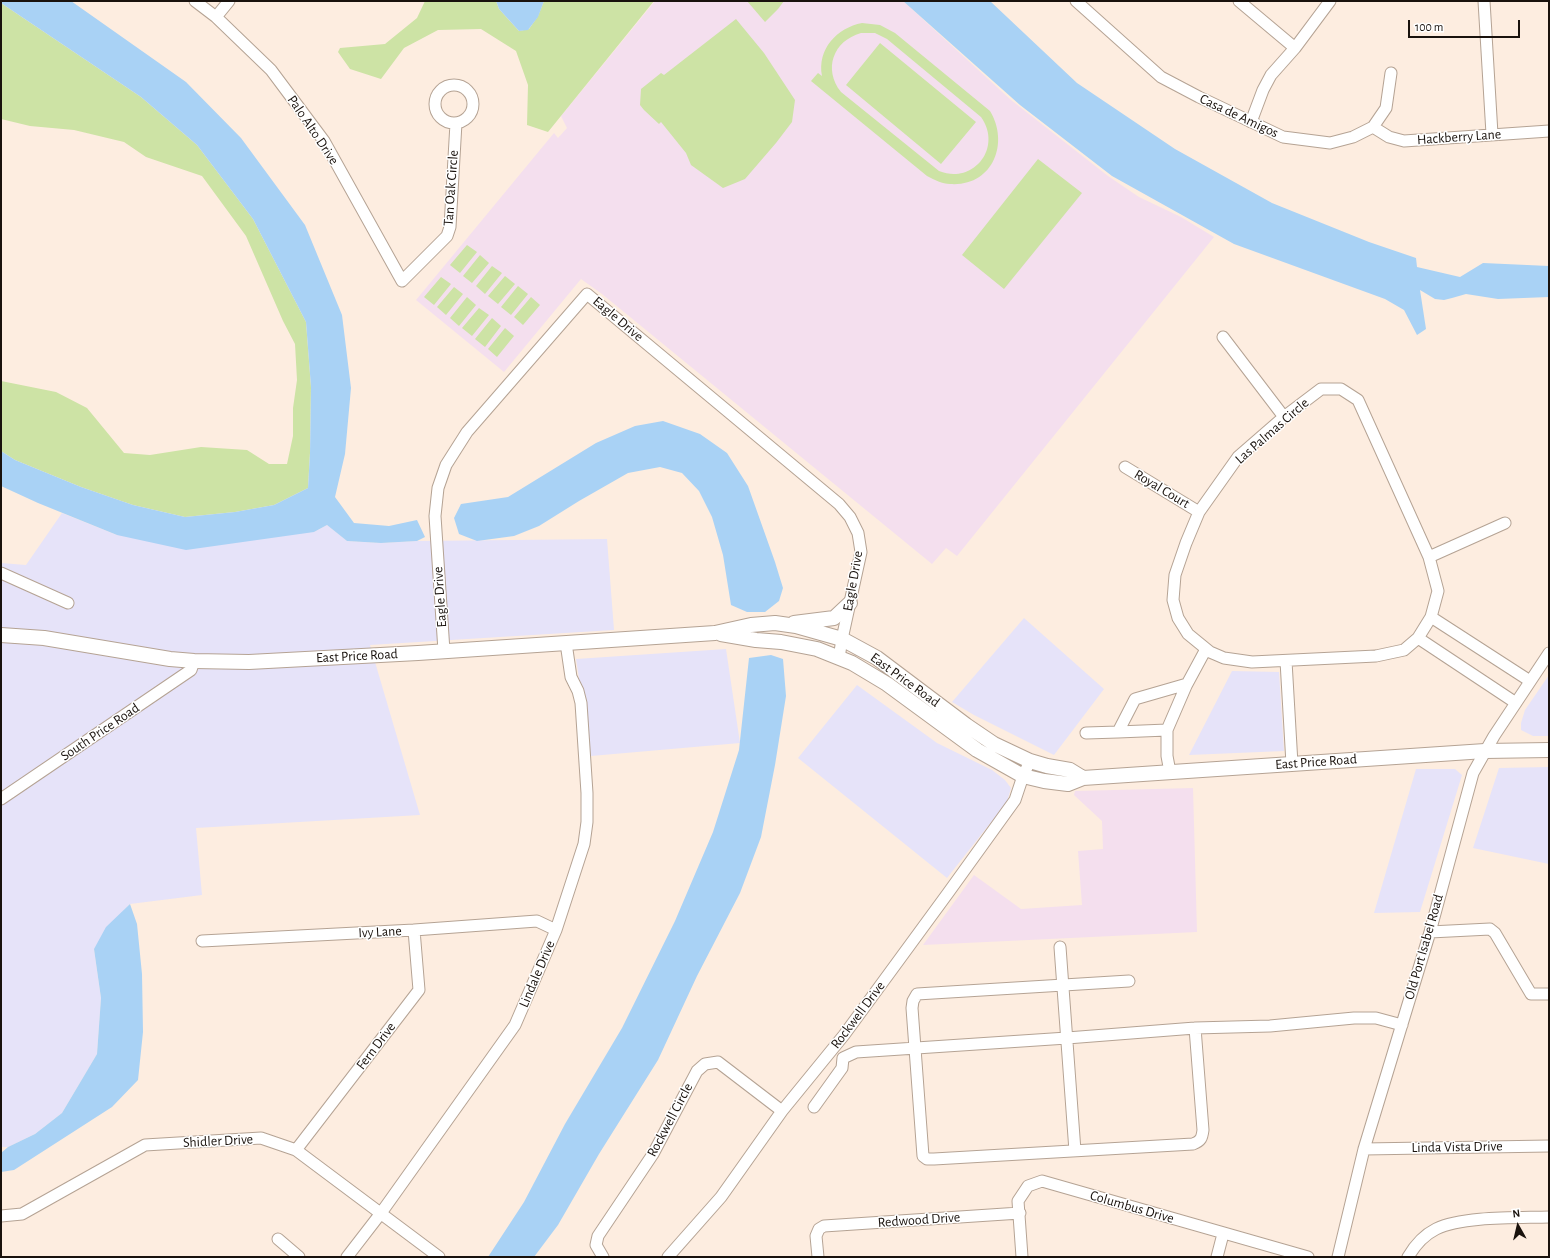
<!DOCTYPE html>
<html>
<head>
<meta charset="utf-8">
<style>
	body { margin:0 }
	#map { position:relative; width:1550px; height:1258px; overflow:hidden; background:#fdede0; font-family:"Alegreya Sans",sans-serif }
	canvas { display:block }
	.frame { position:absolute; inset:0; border:2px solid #19120d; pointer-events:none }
	.north { position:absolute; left:1498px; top:1206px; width:40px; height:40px; -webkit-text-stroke:3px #fff; paint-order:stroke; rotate:352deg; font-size:11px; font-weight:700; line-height:16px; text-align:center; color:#19120d }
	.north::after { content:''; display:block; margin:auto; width:14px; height:18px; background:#19120d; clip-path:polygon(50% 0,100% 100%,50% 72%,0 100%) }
	.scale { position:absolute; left:1408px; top:20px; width:112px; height:18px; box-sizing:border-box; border:2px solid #19120d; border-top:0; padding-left:5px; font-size:12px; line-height:14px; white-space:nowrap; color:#19120d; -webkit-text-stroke:3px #fff; paint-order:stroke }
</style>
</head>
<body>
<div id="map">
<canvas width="1550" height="1258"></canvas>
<div class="frame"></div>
<div class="north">N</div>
<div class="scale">100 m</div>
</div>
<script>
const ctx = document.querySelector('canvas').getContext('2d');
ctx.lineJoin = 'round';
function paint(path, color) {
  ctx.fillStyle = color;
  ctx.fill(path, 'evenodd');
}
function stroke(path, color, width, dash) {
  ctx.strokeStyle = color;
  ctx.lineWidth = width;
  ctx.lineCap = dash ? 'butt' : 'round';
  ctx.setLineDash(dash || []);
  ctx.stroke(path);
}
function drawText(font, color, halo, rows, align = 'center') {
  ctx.font = font + ' "Alegreya Sans",sans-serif';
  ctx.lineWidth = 3;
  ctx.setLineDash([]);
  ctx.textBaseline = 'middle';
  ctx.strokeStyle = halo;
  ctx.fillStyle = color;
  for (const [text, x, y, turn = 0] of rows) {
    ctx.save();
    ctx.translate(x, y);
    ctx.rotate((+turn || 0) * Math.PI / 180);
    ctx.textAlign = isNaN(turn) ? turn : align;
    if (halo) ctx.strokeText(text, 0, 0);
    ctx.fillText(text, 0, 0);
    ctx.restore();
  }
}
paint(new Path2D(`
	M 62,513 L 117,535 L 314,532 L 327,525 L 347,541 L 381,543 L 417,541 L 607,539 L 614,630 L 370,645 L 420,815 L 196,828 L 202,895 L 130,904 L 125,909 L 94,949 L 101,998 L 97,1054 L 62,1113 L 35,1134 L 8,1147 L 1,1147 L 1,563 L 26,565 Z
	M 1024,618 L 1104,689 L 1054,755 L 974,715 L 952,702 Z
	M 726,649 L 740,743 L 591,756 L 576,659 Z
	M 1232,671 L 1279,672 L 1284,751 L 1189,755 Z
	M 1549,675 L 1549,736 L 1533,736 L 1521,730 L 1521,723 L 1525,710 Z
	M 857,685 L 937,743 L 992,770 L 1005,780 L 1011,788 L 1007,802 L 947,878 L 798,758 Z
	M 1549,767 L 1549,864 L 1473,848 L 1499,768 Z
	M 1416,769 L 1455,769 L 1462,775 L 1420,912 L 1374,913 Z`), '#e6e3f9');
paint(new Path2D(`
	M 655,1 L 903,1 L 1011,100 L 1108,176 L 1139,197 L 1181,217 L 1214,237 L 957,556 L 946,548 L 932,564 L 602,294 L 581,279 L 504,372 L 416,300 L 554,133 L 558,138 L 567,128 L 561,116 Z
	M 1193,788 L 1197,932 L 923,945 L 974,875 L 1021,909 L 1082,905 L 1078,851 L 1103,849 L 1102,821 L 1074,795 L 1075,791 Z`), '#f4dfee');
paint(new Path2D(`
	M 425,1 L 496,1 L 499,9 L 519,31 L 529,29 L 538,16 L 544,1 L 654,1 L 548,132 L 527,125 L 528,85 L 516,51 L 481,29 L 438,30 L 404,48 L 381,79 L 350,69 L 338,52 L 340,48 L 385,44 L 417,18 Z
	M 747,1 L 784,1 L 778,9 L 765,22 Z
	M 1,3 L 141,97 L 197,145 L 253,219 L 306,322 L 311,387 L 310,453 L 308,488 L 274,505 L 235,512 L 185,517 L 133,505 L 81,487 L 15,460 L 1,451 L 1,381 L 56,392 L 87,408 L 124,453 L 150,455 L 201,447 L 247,450 L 269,464 L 287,464 L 293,436 L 293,408 L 297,380 L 295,344 L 283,321 L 246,236 L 202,176 L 146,157 L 124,142 L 74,130 L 30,126 L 1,119 Z
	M 736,19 L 764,53 L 795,100 L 792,122 L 776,143 L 745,179 L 723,188 L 691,165 L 686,153 L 661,122 L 659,124 L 644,110 L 640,105 L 641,89 L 661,73 L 664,75 Z
	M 862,23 L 880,25 L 895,33 L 990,111 C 1010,144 992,187 950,184 C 942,184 935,180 927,176 L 811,81 L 818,73 L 822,76 C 817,49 837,28 862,23 ZM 861,33 L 875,33 L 887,39 L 981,117 C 1003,148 973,185 939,171 L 841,92 C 823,69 833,41 861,33 Z
	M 880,43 L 976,122 L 941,164 L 846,85 Z
	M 1038,159 L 1082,193 L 1004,289 L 962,255 Z
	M 467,245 L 477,252 L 460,273 L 450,265 Z
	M 480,255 L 489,263 L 472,283 L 463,276 Z
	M 492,266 L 502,273 L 485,294 L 476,286 Z
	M 505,276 L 515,284 L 498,304 L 488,296 Z
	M 441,277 L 451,284 L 434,305 L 424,297 Z
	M 518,286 L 528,294 L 511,315 L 501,307 Z
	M 454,287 L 463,294 L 446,315 L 437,307 Z
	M 467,297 L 476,305 L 459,326 L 450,318 Z
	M 531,297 L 540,305 L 523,325 L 514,317 Z
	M 479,308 L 489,315 L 472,336 L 462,328 Z
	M 492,318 L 501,326 L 485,347 L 475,339 Z
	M 505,328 L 514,336 L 497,357 L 488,349 Z`), '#cde3a5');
paint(new Path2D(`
	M 1,1 L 71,1 L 186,82 L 241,138 L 305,225 L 342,315 L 351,388 L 345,454 L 335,497 L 354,523 L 389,526 L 417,520 L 425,537 L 417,541 L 381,543 L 347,541 L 327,525 L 314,532 L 186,550 L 117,535 L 38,503 L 1,486 L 1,451 L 15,460 L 81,487 L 133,505 L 185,517 L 235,512 L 274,505 L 308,488 L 310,453 L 311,387 L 306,322 L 253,219 L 197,145 L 141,97 L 1,3 Z
	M 496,1 L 544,1 L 538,17 L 528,30 L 519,31 L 499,9 Z
	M 903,1 L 990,1 L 1077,83 L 1175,149 L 1272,203 L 1369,242 L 1416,258 L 1417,267 L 1460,277 L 1483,263 L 1549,266 L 1549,297 L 1498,299 L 1466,294 L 1452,298 L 1444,300 L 1435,299 L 1420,290 L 1426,329 L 1417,335 L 1404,310 L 1385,299 L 1234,244 L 1112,176 L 1020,105 Z
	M 663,421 L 700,434 L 727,453 L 748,486 L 775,562 L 783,588 L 779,601 L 765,612 L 747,612 L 731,605 L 723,555 L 712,517 L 699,491 L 682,473 L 660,467 L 628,473 L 579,501 L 539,526 L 514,536 L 477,541 L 459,534 L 454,518 L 461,504 L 508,497 L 596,443 L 635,426 Z
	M 771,655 L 783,659 L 786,696 L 775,765 L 761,837 L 740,893 L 697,976 L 658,1060 L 599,1154 L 558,1225 L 534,1257 L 488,1257 L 524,1202 L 565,1124 L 622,1028 L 675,921 L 713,832 L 739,750 L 749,658 Z
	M 130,904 L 137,924 L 142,974 L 143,1032 L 138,1080 L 112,1107 L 14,1170 L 1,1172 L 1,1153 L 8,1147 L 35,1134 L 62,1113 L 97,1054 L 101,998 L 94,949 L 106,927 Z`), '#a9d2f5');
const minor = new Path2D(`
	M 195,1 L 216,17 L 271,70 L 324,141 L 402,281 L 447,236 L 450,227 L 456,123
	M 1076,1 L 1161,77 L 1199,97 L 1283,137 L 1330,143 L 1353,137 L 1373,127 L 1386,108 L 1391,73
	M 1239,1 L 1295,48
	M 1484,1 L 1492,134
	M 216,17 L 229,1
	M435 104a19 19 0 1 1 38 0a19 19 0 1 1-38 0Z
	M 1251,122 L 1263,90 L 1271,75 L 1295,48 L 1330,1
	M 1373,127 L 1389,137 L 1404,141 L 1549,131
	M 1223,337 L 1284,417
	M 1321,389 L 1341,389 L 1358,400 L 1429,557 L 1438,591 L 1431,617 L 1418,638 L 1404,650 L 1376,656 L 1252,662 L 1224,658 L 1210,652 L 1188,634 L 1178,618 L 1173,600 L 1175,575 L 1186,543 L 1199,512 L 1238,457 L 1284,417 Z
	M 1125,467 L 1199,512
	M 1429,557 L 1505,523
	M 1,573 L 68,603
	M 1431,617 L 1530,681
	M 1418,638 L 1516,703
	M 444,651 L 435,516 L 438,488 L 446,465 L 467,432 L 587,294 L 839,504 L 850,517 L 858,533 L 861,552 L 842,639 L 839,658
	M 1286,661 L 1292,764
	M 1167,730 L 1118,732 L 1135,699 L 1187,684
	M 1086,733 L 1118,732
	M 1170,772 L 1167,756 L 1167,730 L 1186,686 L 1206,649
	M 1,799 L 191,670 L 194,661
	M 1430,932 L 1490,929 L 1495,933 L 1531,994 L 1549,994
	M 202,941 L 414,930 L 537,921 L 556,930
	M 1060,947 L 1075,1151
	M 1129,981 L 917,994 L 913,1001 L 912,1008 L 923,1156 L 927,1159 L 934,1159 L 1193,1144 C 1201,1141 1202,1138 1203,1130 L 1195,1028
	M 843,1058 L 856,1052 L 1067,1038 L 1195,1028 L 1270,1026 L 1354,1018 L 1376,1018 L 1402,1025
	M 814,1107 L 842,1068 L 843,1058
	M 1364,1149 L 1549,1146
	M 296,1150 L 419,990 L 414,930
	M 1,1216 L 22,1214 L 145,1145 L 261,1138 L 296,1150 L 439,1257
	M 278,1239 L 299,1257
	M 347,1257 L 381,1213 L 515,1025 L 556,930 L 584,844 L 587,822 L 587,793 L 581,703 L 578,691 L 571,677 L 566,643
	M 603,1257 L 596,1245 L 598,1236 L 653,1154 L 697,1071 L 705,1064 L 718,1062 L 782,1111
	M 668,1257 L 721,1197 L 782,1111 L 844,1035 L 948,893 L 1015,800 L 1023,776 L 1030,761
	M 818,1257 L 816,1236 L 819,1229 L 824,1226 L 1020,1213
	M 1022,1257 L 1018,1201 L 1028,1186 L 1042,1181 L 1308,1257
	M 1217,1257 L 1223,1234
	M 1338,1257 L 1364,1149 L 1430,932 L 1473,773 L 1494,736 L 1549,653
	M 1408,1257 C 1415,1245 1424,1235 1436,1229 C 1463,1216 1518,1218 1549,1217`);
const major = new Path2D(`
	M 794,623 L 834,618 L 850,603
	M 721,634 L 756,640 L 781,642 L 817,649 L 852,663 L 887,684 L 977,750 L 1023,776 L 1044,781 L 1068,784 L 1083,778 L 1485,751 L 1549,750
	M 1,635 L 44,638 L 170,659 L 194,661 L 249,662 L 418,653 L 715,633 L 751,625 L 775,623 L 796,626 L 842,639 L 877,658 L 966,725 L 994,744 L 1030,761 L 1047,766 L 1070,770 L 1083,778`);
stroke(minor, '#b5a394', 13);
stroke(major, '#b5a394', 16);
stroke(minor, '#fff', 11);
stroke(major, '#fff', 14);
drawText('14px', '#19120d', '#fff', [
	["Casa de Amigos",1239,116,25],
	["Palo Alto Drive",313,130,56],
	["Hackberry Lane",1459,137,-4],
	["Tan Oak Circle",451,188,-86],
	["Eagle Drive",618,319,40],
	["Las Palmas Circle",1272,431,-41],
	["Royal Court",1162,489,31],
	["Eagle Drive",853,581,-80],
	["Eagle Drive",440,597,-94],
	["East Price Road",357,656,-3],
	["East Price Road",905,680,36],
	["South Price Road",100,732,-34],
	["East Price Road",1316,762,-4],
	["Ivy Lane",380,932,-3],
	["Old Port Isabel Road",1424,947,-74],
	["Lindale Drive",537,974,-67],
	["Rockwell Drive",858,1015,-53],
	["Fern Drive",376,1046,-53],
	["Rockwell Circle",670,1120,-62],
	["Shidler Drive",218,1141,-3],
	["Linda Vista Drive",1457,1147,-1],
	["Columbus Drive",1132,1207,16],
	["Redwood Drive",919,1220,-4]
]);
</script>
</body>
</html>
